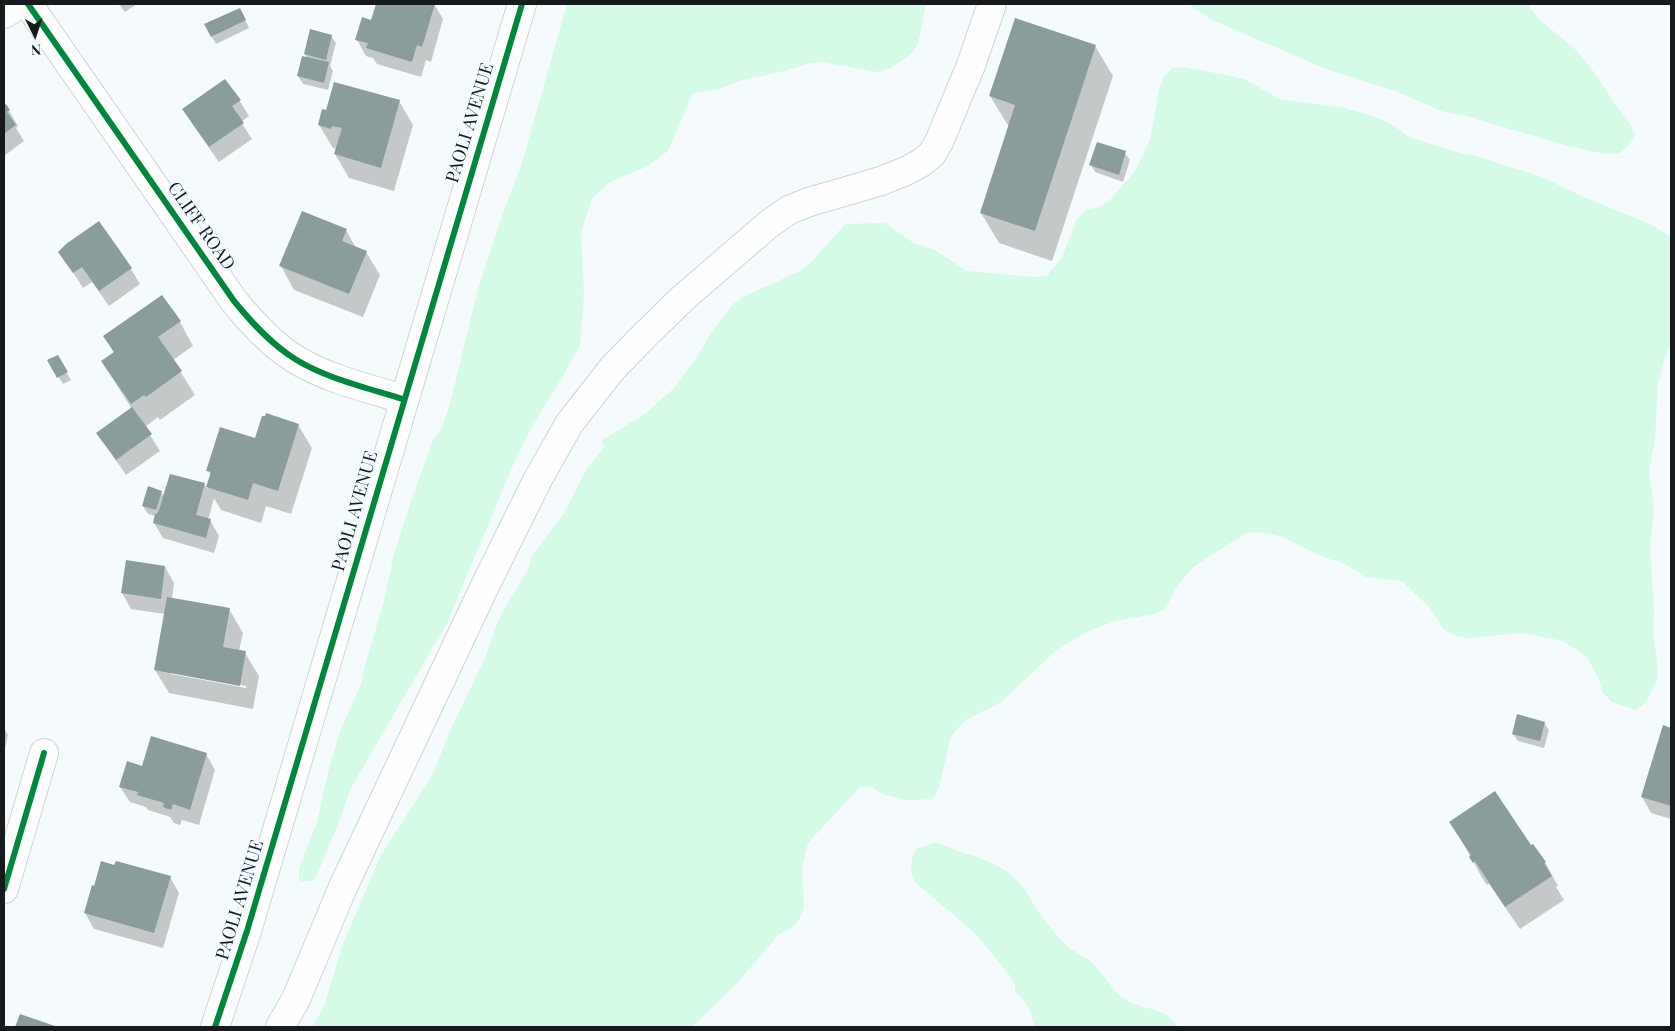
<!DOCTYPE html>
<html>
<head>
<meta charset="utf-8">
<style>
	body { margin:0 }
	#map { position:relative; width:1675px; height:1031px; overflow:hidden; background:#f5fafc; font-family:"Playfair Display",serif }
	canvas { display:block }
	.frame { position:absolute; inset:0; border:5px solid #171a1c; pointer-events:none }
	.north { position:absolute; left:10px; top:10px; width:50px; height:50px; -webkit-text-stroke:4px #f2fbff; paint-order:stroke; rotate:176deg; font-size:14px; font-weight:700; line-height:20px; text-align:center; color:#171a1c }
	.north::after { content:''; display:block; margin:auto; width:18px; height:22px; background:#171a1c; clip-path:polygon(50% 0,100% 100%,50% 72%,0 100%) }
</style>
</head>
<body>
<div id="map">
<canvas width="1675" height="1031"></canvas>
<div class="frame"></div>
<div class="north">N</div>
</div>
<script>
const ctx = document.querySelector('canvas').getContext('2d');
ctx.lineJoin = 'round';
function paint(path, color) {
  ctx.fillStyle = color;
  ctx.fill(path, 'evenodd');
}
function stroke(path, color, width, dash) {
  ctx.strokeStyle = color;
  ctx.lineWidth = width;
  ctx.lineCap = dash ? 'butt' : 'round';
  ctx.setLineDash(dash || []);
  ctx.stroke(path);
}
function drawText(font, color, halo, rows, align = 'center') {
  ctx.font = font + ' "Playfair Display",serif';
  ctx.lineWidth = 5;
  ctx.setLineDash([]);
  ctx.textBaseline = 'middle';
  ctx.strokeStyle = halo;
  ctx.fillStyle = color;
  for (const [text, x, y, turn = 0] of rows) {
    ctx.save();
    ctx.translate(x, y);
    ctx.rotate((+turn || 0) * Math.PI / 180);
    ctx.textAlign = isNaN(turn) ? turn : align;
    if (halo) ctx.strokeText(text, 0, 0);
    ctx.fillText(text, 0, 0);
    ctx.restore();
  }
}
paint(new Path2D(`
	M 567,4 L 926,4 L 918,44 L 911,54 L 889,69 L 876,72 L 823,62 L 810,63 L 784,71 L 742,80 L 719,89 L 693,93 L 668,151 L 646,167 L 610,182 L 592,198 L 581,233 L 584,294 L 580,345 L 564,374 L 530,430 L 513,465 L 447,623 L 351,788 C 344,808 337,827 329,846 C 323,859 320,871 312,881 L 299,881 L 299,868 L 317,823 L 327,776 L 340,731 L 361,685 L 365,665 L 383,605 L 394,554 L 411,501 L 434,438 L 441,430 L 450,404 L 478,289 L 503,213 L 521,166 Z
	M 1188,4 L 1527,4 L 1539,19 L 1577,51 L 1594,72 L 1615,104 L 1630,124 L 1635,134 L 1629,145 L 1620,153 L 1605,154 L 1564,145 L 1470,117 L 1441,111 L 1393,90 L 1331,71 L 1212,20 Z
	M 1184,67 L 1236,77 L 1248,81 L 1279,99 L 1344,108 L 1367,114 L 1391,124 L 1411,138 L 1463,154 L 1476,156 L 1542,177 L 1579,195 L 1650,224 L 1671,237 L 1671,342 L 1664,361 L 1658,384 L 1655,439 L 1649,472 L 1654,509 L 1650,546 L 1654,609 L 1653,633 L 1658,669 L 1657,681 L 1646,702 L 1636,710 L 1612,702 L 1602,692 L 1600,681 L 1587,657 L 1563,641 L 1522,633 L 1468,638 L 1456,636 L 1444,630 L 1430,608 L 1402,581 L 1366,577 L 1343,563 L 1318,555 L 1283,537 L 1258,532 L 1246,533 L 1193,567 L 1176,588 L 1165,609 L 1154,614 L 1115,621 L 1091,630 L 1059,648 L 1000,703 L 966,720 L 957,729 L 950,739 L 939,788 L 933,799 L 907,800 L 882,794 L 872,787 L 859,788 L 808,843 L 802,867 L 804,907 L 800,918 L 792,928 L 779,934 L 736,984 L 692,1027 L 312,1027 L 324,1007 L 342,946 L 381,855 L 433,774 L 449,733 L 484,660 L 501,614 L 529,568 L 532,556 L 564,513 L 587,468 L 604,448 L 602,440 L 645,414 L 674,388 L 697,357 L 709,336 L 733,304 L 743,297 L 800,271 L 810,264 L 845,224 L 885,223 L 915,244 L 933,249 L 967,271 L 1033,277 L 1047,276 L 1062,257 L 1077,219 L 1086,210 L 1099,207 L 1109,201 L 1135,171 L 1150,140 L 1159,90 L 1164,77 L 1172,68 Z
	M 933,843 C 945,843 950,849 961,852 C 984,859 1008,867 1023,887 C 1028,893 1031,900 1035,907 C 1043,919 1054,932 1064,943 C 1070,950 1078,953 1086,958 C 1100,967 1107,983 1119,995 C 1134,1011 1168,1005 1177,1027 L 1034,1027 C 1032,1015 1027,998 1015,993 L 1015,984 L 1010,976 L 975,933 L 917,884 C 909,873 910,861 916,849 Z`), '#d5fae5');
paint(new Path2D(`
	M 119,4 L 137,4 L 125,12 Z
	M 377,4 L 434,4 L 443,19 L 431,62 L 426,60 L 421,77 L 377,64 L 373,58 L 366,56 L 357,40 L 372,22 Z
	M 244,17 L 249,28 L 216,44 L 212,37 Z
	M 331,36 L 336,43 L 330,66 L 333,71 L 328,90 L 303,84 L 298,76 L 307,58 L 305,54 Z
	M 1095,46 L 1113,76 L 1052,261 L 999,243 L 981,213 L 1009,127 L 990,96 Z
	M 239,100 L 249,116 L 241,122 L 252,139 L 219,162 L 193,125 L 184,110 Z
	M 399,101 L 413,125 L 394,191 L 349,178 L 335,154 L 337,149 L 333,148 L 319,125 Z
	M 6,106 L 18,126 L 16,128 L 24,141 L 4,156 L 4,108 Z
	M 1125,153 L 1130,160 L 1123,182 L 1095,172 L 1091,165 Z
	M 346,230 L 356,248 L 366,252 L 380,275 L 363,317 L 294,290 L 281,266 Z
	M 60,252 L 131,269 L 140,284 L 109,306 L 92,282 L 83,288 Z
	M 162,297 L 180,322 L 193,346 L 173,360 L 195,395 L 160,420 L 158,417 L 145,427 L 160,451 L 126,475 L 98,434 L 132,409 L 102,362 L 114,353 L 105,337 Z
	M 57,356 L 71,380 L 63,384 L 49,361 Z
	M 298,425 L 312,448 L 291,514 L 266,506 L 261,523 L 221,510 L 214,498 L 208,520 L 210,520 L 219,536 L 214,553 L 163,538 L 154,523 L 156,516 L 148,514 L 143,506 L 161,492 L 163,495 L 170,475 L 204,484 L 207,489 L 211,476 L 208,470 L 256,439 Z
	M 165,567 L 174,583 L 172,599 L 229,609 L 243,633 L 239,651 L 245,653 L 259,676 L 253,709 L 169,693 L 155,670 L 165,614 L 131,609 L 122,593 ZM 171,672 L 246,686 L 246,688 L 171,674 Z
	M 1544,723 L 1549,730 L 1544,748 L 1518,741 L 1513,734 Z
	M 1664,727 L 1671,729 L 1671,819 L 1651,813 L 1642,797 Z
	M 4,728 L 8,735 L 4,753 Z
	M 206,754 L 215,770 L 199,825 L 182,820 L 180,825 L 174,823 L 170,817 L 148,810 L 146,807 L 130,802 L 120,787 L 143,767 Z
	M 1451,822 L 1531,847 L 1545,862 L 1558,886 L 1556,887 L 1564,900 L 1520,929 L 1489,884 L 1487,885 L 1484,881 Z
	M 170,877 L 179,893 L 163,948 L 94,929 L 85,913 Z`), '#0003');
paint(new Path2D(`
	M 376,4 L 435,4 L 422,47 L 417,45 L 412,62 L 366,48 L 368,43 L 355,40 L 362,17 L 371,20 Z
	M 240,8 L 246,20 L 211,37 L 204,24 Z
	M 1015,18 L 1096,45 L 1035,231 L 980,213 L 1015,105 L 989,96 Z
	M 310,29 L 332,35 L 326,60 L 304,54 Z
	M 302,56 L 329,62 L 324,83 L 297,76 Z
	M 225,79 L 241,100 L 232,106 L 244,123 L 209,147 L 182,109 Z
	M 334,82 L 400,100 L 381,168 L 334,154 L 342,128 L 332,126 L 331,129 L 318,125 L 322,109 L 326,110 Z
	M 6,104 L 10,110 L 7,112 L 16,125 L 4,134 L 4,106 Z
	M 1097,142 L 1126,151 L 1119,175 L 1089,165 Z
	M 302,211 L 347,229 L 342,241 L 367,251 L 349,294 L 279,266 Z
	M 99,221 L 132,268 L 99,291 L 82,267 L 73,273 L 58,252 L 66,244 Z
	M 162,295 L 181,321 L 158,337 L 182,371 L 146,397 L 144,395 L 131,404 L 101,361 L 114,352 L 103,336 Z
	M 58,355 L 68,372 L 57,378 L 47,360 Z
	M 132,407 L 152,434 L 116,460 L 96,433 Z
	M 266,413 L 299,424 L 278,491 L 253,483 L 248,500 L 206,487 L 211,472 L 206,471 L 220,427 L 255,438 L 262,416 L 265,416 Z
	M 170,474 L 205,483 L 196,515 L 211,519 L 206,538 L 153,523 L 155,514 L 157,514 L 159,510 Z
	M 148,486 L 162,491 L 156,510 L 142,506 Z
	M 126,560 L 165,566 L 161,599 L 121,593 Z
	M 167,597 L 230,608 L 223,647 L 246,651 L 240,686 L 154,670 Z
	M 1517,714 L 1545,722 L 1540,741 L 1512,734 Z
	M 1663,725 L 1671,728 L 1671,806 L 1641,797 Z
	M 151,736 L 207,753 L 190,810 L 173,804 L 171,810 L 163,807 L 164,803 L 137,795 L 138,792 L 119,787 L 127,761 L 142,766 Z
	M 1495,791 L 1531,845 L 1533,844 L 1546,862 L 1544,863 L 1552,876 L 1505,907 L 1475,861 L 1473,863 L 1469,857 L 1471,855 L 1449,822 Z
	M 101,861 L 114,865 L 116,861 L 171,876 L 154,933 L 84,913 L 92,885 L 94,886 Z
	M 20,1014 L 58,1027 L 15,1027 Z`), '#8b9c9c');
const minor = new Path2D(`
	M 28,4 L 234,301 C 252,323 271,344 295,359 C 327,379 368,388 403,399
	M 4,14 L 19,4
	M 4,889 L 44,753
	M 215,1027 L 247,931 L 522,4
	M 280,1027 L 296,999 L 343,887 L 483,590 L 537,481 L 569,424 L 612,369 L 643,337 L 683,298 L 769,224 L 789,210 L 809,202 L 881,181 L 906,171 L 921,163 L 932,154 L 939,142 L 971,65 L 992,4`);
stroke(minor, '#cfd4d5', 30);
stroke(minor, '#fefeff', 28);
stroke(new Path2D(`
	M 28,4 L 234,301 C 252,323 271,344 295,359 C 327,379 368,388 403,399
	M 4,889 L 44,753
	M 215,1027 L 247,931 L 522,4`), '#00873e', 6);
drawText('18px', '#171a1c', '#f2fbff', [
	["PAOLI AVENUE",470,123,-73],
	["CLIFF ROAD",201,226,55],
	["PAOLI AVENUE",355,511,-74],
	["PAOLI AVENUE",240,900,-73]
]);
</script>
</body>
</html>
